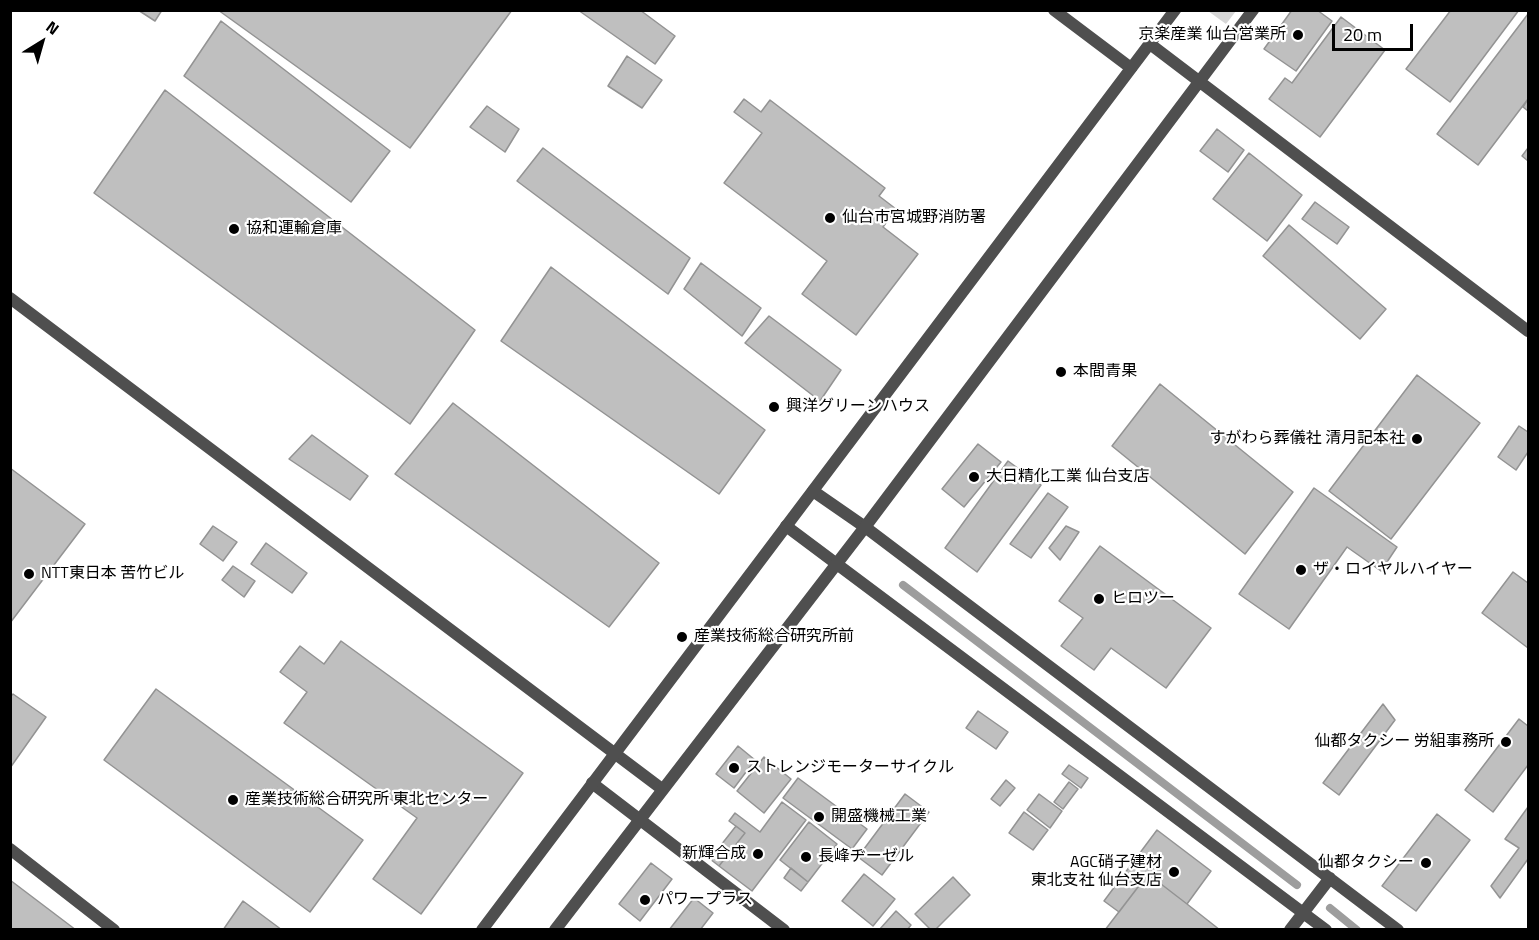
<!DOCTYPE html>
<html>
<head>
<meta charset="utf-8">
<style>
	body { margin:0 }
	#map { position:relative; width:1539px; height:940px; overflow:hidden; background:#fff; font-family:"Titillium Web",sans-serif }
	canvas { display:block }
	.frame { position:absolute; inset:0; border:12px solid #000; pointer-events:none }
	.north { position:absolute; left:12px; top:12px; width:60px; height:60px; -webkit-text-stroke:4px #fff; paint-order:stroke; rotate:37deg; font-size:16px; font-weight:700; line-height:24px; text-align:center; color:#000 }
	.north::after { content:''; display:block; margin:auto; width:21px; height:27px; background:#000; clip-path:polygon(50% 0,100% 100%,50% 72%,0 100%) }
	.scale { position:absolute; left:1332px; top:24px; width:81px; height:27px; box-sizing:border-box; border:3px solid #000; border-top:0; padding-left:8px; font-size:18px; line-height:21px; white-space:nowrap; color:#000; -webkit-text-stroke:4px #fff; paint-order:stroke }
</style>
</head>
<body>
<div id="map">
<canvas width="1539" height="940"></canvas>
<div class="frame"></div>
<div class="north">N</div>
<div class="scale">20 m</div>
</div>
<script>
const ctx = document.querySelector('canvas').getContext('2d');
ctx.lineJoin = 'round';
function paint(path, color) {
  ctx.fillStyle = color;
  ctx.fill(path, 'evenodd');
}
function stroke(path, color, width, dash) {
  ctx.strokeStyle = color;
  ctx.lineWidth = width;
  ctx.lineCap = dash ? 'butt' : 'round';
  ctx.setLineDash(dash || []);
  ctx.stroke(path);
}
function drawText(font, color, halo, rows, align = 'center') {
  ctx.font = font + ' "Titillium Web","Noto Sans JP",sans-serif';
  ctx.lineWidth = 4.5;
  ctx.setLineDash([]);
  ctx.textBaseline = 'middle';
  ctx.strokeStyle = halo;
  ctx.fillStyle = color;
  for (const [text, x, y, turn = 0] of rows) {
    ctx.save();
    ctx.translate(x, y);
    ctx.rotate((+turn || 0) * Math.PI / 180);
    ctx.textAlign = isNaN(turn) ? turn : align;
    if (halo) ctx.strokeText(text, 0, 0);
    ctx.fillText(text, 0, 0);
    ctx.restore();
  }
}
paint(new Path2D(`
	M 1208,11 L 1236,11 L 1226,24 Z`), '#d6d6d6');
stroke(new Path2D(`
	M 903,585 L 1297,885
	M 1330,908 L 1357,930`), '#9d9d9d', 8);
const building = new Path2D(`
	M 138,10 L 162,10 L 155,21 Z
	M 218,10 L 512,10 L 410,148 Z
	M 578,10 L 640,10 L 675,36 L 655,64 Z
	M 1292,10 L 1317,10 L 1332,21 L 1296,71 L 1264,49 Z
	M 1451,10 L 1519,10 L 1450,102 L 1406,69 Z
	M 1528,14 L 1528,99 L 1478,165 L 1437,134 Z
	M 1341,17 L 1385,50 L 1320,137 L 1269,99 L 1285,78 L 1292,83 Z
	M 221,21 L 390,151 L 351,202 L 184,76 Z
	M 627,56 L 662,80 L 642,108 L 608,86 Z
	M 165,90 L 475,330 L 410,424 L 94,193 Z
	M 744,99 L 761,112 L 770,100 L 885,188 L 879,196 L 896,209 L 883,227 L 918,254 L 856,335 L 802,294 L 827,261 L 724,183 L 762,133 L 734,112 Z
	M 1528,99 L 1528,111 L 1523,107 Z
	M 487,106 L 519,129 L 505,152 L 470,127 Z
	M 1217,129 L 1244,150 L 1228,172 L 1200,151 Z
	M 543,148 L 690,258 L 668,294 L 517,181 Z
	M 1528,148 L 1528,161 L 1522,156 Z
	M 1249,153 L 1302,195 L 1267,241 L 1213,199 Z
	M 1315,202 L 1349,227 L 1337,244 L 1302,219 Z
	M 1289,225 L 1386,309 L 1360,339 L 1263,256 Z
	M 701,263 L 761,308 L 742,336 L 684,289 Z
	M 551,267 L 765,430 L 719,494 L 501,341 Z
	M 769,316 L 841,370 L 820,401 L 745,343 Z
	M 1417,375 L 1480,423 L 1391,539 L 1329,491 Z
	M 1160,384 L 1293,492 L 1245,554 L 1112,446 Z
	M 453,403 L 659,563 L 609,627 L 395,474 Z
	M 1519,426 L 1528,432 L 1528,452 L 1516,470 L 1498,457 Z
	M 312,435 L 368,476 L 350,500 L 289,459 Z
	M 978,444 L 1001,462 L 964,507 L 942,489 Z
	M 1008,461 L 1041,485 L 977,572 L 945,548 Z
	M 10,468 L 85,524 L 10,623 Z
	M 1314,488 L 1397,547 L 1381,571 L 1347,547 L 1289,629 L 1239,594 Z
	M 1048,493 L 1068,507 L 1031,558 L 1010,544 Z
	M 213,526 L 237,542 L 223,561 L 200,544 Z
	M 1066,526 L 1079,532 L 1060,560 L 1049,548 Z
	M 266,543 L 307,573 L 292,593 L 251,564 Z
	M 1100,546 L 1211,628 L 1166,688 L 1111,648 L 1094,670 L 1061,646 L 1083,618 L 1059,601 Z
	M 233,566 L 255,581 L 244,597 L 222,580 Z
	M 1513,572 L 1528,583 L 1528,648 L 1482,613 Z
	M 341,641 L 523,773 L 421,914 L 373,879 L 417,818 L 284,723 L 307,692 L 280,672 L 300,646 L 324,664 Z
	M 156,689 L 363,840 L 310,912 L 104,760 Z
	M 13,694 L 46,717 L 10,768 L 10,697 Z
	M 1383,704 L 1395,720 L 1339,795 L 1323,783 Z
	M 978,711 L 1008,732 L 996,749 L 966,728 Z
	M 1519,719 L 1528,726 L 1528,765 L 1493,812 L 1465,790 Z
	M 738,746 L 755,760 L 734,788 L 716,774 Z
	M 764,757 L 791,779 L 764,813 L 737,791 Z
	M 1069,765 L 1088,778 L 1081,788 L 1062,774 Z
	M 798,778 L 867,829 L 852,849 L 783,798 Z
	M 1006,780 L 1015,788 L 1000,806 L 991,799 Z
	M 1069,782 L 1078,789 L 1063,809 L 1054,802 Z
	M 905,794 L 929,812 L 882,875 L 858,857 Z
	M 1039,794 L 1062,811 L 1050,828 L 1027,810 Z
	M 782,802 L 806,820 L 752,891 L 719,866 L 745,833 L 729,821 L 735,813 L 760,832 Z
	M 1528,807 L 1528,859 L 1500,898 L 1491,886 L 1519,848 L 1505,839 Z
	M 1024,812 L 1048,830 L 1033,850 L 1009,833 Z
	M 1437,814 L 1470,840 L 1416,911 L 1382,886 Z
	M 809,822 L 837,844 L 808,882 L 780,860 Z
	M 736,826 L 745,833 L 719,866 L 710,859 Z
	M 1157,830 L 1211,871 L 1187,904 L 1148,874 L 1119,912 L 1104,901 Z
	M 651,863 L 672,879 L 640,921 L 619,904 Z
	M 791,868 L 808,882 L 801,891 L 784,878 Z
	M 864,874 L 895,899 L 873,926 L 842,901 Z
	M 1148,874 L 1187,904 L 1220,930 L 1105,930 Z
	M 953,877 L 970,895 L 935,930 L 931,930 L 915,914 Z
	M 10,880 L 76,930 L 10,930 Z
	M 694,898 L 713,913 L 700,930 L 669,930 Z
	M 243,901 L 282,930 L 223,930 Z
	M 896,911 L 911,925 L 907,930 L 879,930 Z`);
paint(building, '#bfbfbf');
stroke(building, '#939393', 1.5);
stroke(new Path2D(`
	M 1054,10 L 1131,68
	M 10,849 L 114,930`), '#4f4f4f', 12);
stroke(new Path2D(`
	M 10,298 L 662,789
	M 813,491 L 865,527 L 1398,930
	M 786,526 L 1326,930
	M 592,783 L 784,930
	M 1290,930 L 1330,878`), '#4f4f4f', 12);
stroke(new Path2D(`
	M 1150,44 L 1528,331
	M 482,930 L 1175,10
	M 555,930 L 865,527 L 1253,10`), '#4f4f4f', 12);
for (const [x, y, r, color] of [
	[1298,35,6,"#000"],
	[830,218,6,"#000"],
	[234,229,6,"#000"],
	[1061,372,6,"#000"],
	[774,407,6,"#000"],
	[1417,439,6,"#000"],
	[974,477,6,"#000"],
	[1301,570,6,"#000"],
	[29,574,6,"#000"],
	[1099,599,6,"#000"],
	[682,637,6,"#000"],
	[1506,742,6,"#000"],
	[734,768,6,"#000"],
	[233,800,6,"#000"],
	[819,817,6,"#000"],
	[758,854,6,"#000"],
	[806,857,6,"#000"],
	[1426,863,6,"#000"],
	[1174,872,6,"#000"],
	[645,900,6,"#000"]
]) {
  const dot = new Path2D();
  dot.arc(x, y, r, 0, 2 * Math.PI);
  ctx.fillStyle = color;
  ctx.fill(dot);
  stroke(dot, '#fff', 2);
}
drawText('16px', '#000', '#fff', [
	["京楽産業 仙台営業所",1286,35,"right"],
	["仙台市宮城野消防署",842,218],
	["協和運輸倉庫",246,229],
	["本間青果",1073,372],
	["興洋グリーンハウス",786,407],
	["すがわら葬儀社 清月記本社",1405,439,"right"],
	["大日精化工業 仙台支店",986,477],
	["ザ・ロイヤルハイヤー",1313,570],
	["NTT東日本 苦竹ビル",41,574],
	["ヒロツー",1111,599],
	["産業技術総合研究所前",694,637],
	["仙都タクシー 労組事務所",1494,742,"right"],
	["ストレンジモーターサイクル",746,768],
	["産業技術総合研究所 東北センター",245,800],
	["開盛機械工業",831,817],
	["新輝合成",746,854,"right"],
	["長峰ヂーゼル",818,857],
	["AGC硝子建材",1162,863,"right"],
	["東北支社 仙台支店",1162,881,"right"],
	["仙都タクシー",1414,863,"right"],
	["パワープラス",657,900]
], 'left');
</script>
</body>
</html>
